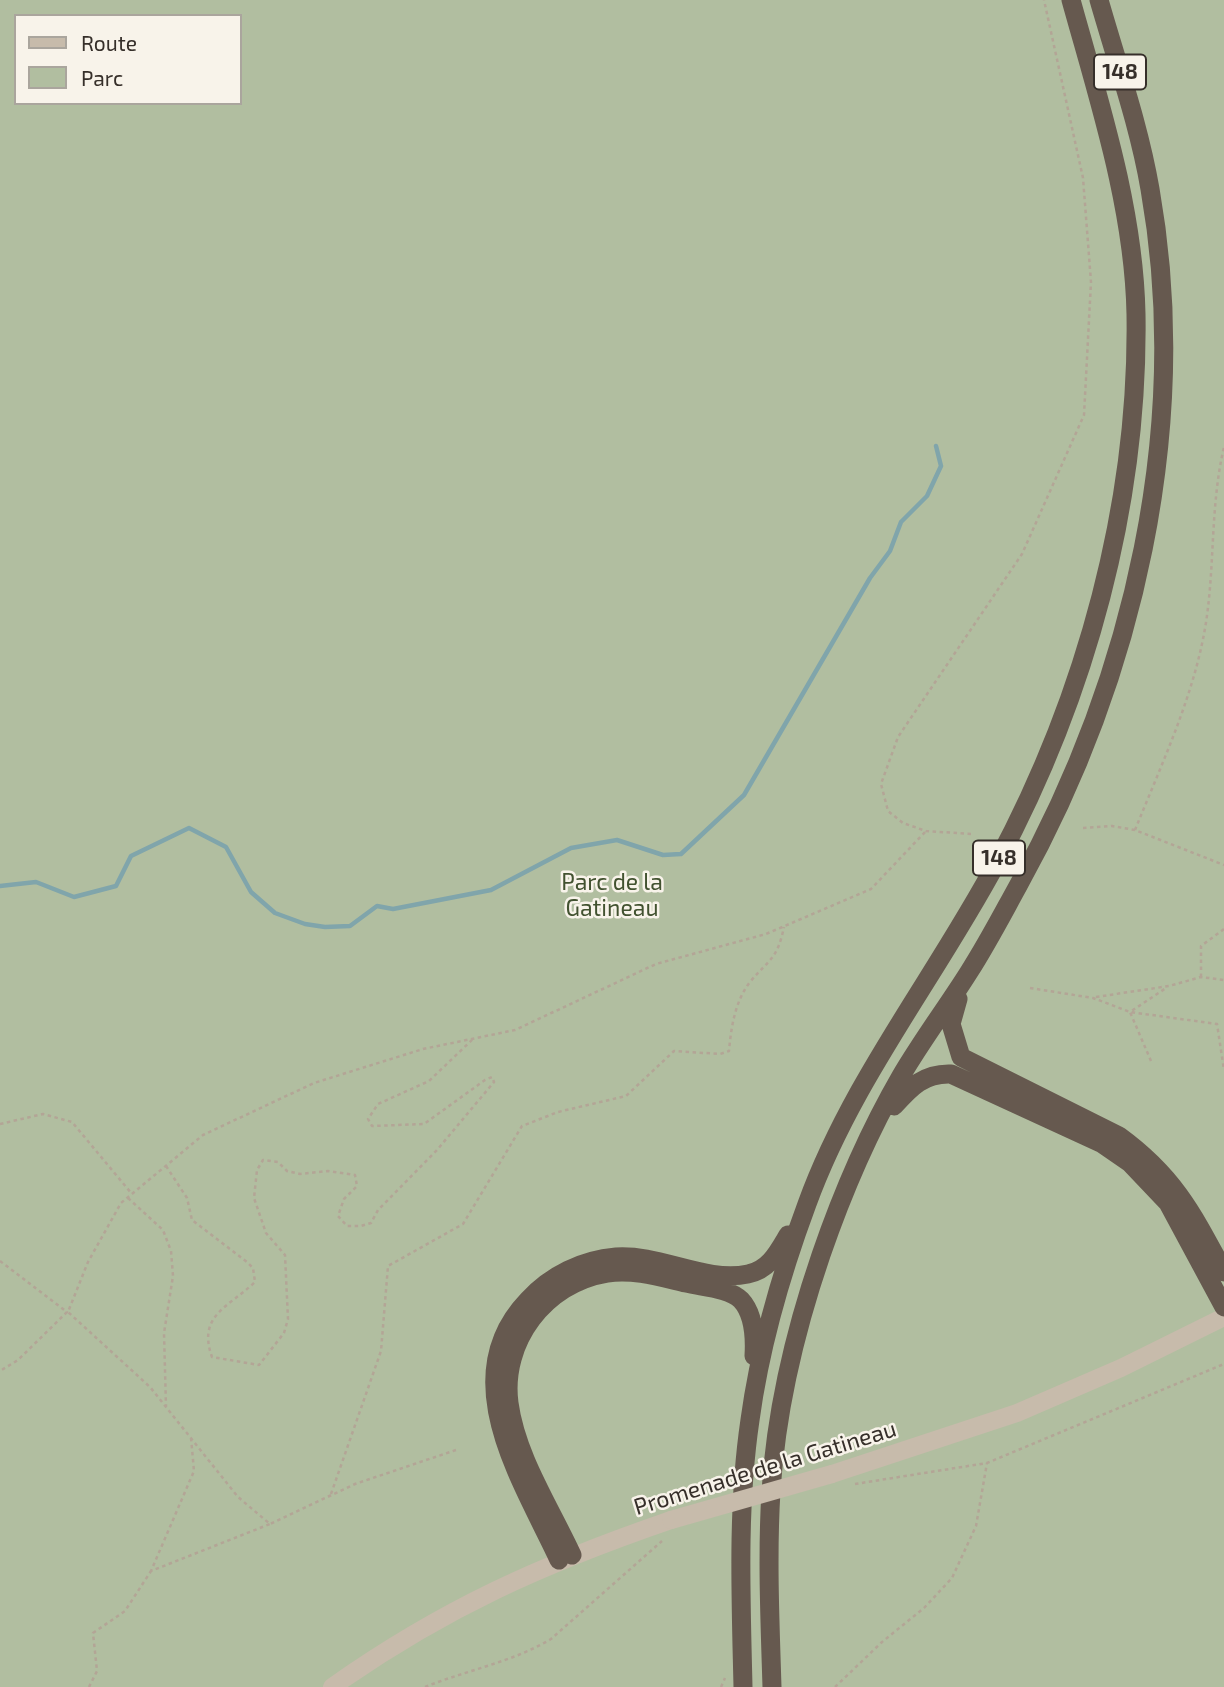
<!DOCTYPE html>
<html>
<head>
<meta charset="utf-8">
<style>
	body { margin:0 }
	#map { position:relative; width:1224px; height:1687px; overflow:hidden; background:#f0eade; font-family:"Exo 2",sans-serif }
	canvas { display:block }
	.legend { position:absolute; left:14px; top:14px; width:228px; height:91px; box-sizing:border-box; background:#f8f3ea; border:2px solid #aaa59d; margin:0; padding:9px 12px; list-style:none; font-size:21px; color:#362f2a }
	.legend li { display:flex; align-items:center; gap:14px; height:35px }
	.legend b { width:35px; border:2px solid #aaa59d }
</style>
</head>
<body>
<div id="map">
<canvas width="1224" height="1687"></canvas>
<ul class="legend">
<li><b style="height:9px;background:#c7bbab"></b>Route</li>
<li><b style="height:19px;background:#b1bea0"></b>Parc</li>
</ul>
</div>
<script>
const ctx = document.querySelector('canvas').getContext('2d');
ctx.lineJoin = 'round';
function paint(path, color) {
  ctx.fillStyle = color;
  ctx.fill(path, 'evenodd');
}
function stroke(path, color, width, dash) {
  ctx.strokeStyle = color;
  ctx.lineWidth = width;
  ctx.lineCap = dash ? 'butt' : 'round';
  ctx.setLineDash(dash || []);
  ctx.stroke(path);
}
function drawText(font, color, halo, rows, align = 'center') {
  ctx.font = font + ' "Exo 2",sans-serif';
  ctx.lineWidth = 5;
  ctx.setLineDash([]);
  ctx.textBaseline = 'middle';
  ctx.strokeStyle = halo;
  ctx.fillStyle = color;
  for (const [text, x, y, turn = 0] of rows) {
    ctx.save();
    ctx.translate(x, y);
    ctx.rotate((+turn || 0) * Math.PI / 180);
    ctx.textAlign = isNaN(turn) ? turn : align;
    if (halo) ctx.strokeText(text, 0, 0);
    ctx.fillText(text, 0, 0);
    ctx.restore();
  }
}
paint(new Path2D(`
	M 0,0 L 1224,0 L 1224,1687 L 0,1687 ZM 16,16 L 240,16 L 240,103 L 16,103 Z`), '#b1bea0');
stroke(new Path2D(`
	M 0,886 L 36,882 L 74,897 L 116,886 L 131,856 L 189,828 L 226,847 L 251,892 L 275,913 L 305,924 L 325,927 L 350,926 L 377,906 L 393,909 L 491,890 L 571,848 L 617,840 L 663,855 L 681,854 L 744,795 L 870,578 L 890,551 L 901,522 L 927,496 L 941,466 L 936,446`), '#80a5ab', 4.5);
stroke(new Path2D(`
	M 1083,828 L 1112,826 L 1135,830 L 1224,865
	M 1135,830 C 1160,768 1190,704 1203,639 C 1216,576 1209,510 1224,447
	M 971,834 L 926,831 L 903,823 L 888,811 L 881,784 L 898,737 L 1022,554 L 1084,415 L 1091,282 L 1083,178 L 1044,0
	M 1201,977 L 1201,946 L 1224,929
	M 1030,988 L 1093,998 L 1130,1012 L 1217,1024 L 1224,1070
	M 1096,997 L 1169,986 L 1201,977 L 1224,980
	M 1151,1061 L 1130,1012 L 1166,988
	M 0,1124 L 43,1114 L 72,1122 L 132,1194
	M 166,1166 L 187,1198 L 192,1220 L 247,1262 L 253,1268 L 255,1282 C 229,1307 197,1315 212,1357 L 259,1365 L 284,1333 L 288,1319 L 285,1255 L 266,1233 L 254,1198 L 257,1170 L 263,1160 L 278,1162 L 287,1171 L 300,1174 L 328,1171 L 355,1175 L 357,1186 L 344,1199 L 338,1216 L 347,1226 L 361,1226 L 371,1223 L 378,1210 L 437,1150 L 494,1082 L 492,1077 L 485,1080 L 424,1124 L 372,1126 L 368,1119 L 378,1104 L 429,1081 L 474,1038
	M 128,1198 L 163,1230 L 171,1251 L 173,1276 L 164,1333 L 166,1407
	M 0,1261 L 67,1312 L 18,1360 L 0,1371
	M 191,1438 L 194,1471 L 151,1571 L 270,1524
	M 456,1450 L 355,1484 L 270,1524 L 238,1497 L 150,1387 L 68,1312 L 88,1262 L 121,1203 L 203,1135 L 314,1083 L 423,1049 L 515,1030 L 656,964 L 766,934 L 871,889 L 926,831
	M 855,1484 L 987,1463 L 1224,1364
	M 331,1494 L 381,1351 L 388,1266 L 463,1224 L 522,1126 L 558,1112 L 626,1096 L 674,1051 L 720,1054 L 729,1051 C 731,1028 735,1001 750,982 C 770,958 777,960 784,927
	M 89,1687 L 97,1671 L 93,1633 L 125,1611 L 151,1571
	M 425,1687 C 467,1670 513,1662 551,1639 L 662,1541
	M 721,1687 L 725,1678
	M 835,1687 L 882,1642 L 924,1608 L 952,1578 L 976,1526 L 987,1463`), '#b3a596', 2.5, [3.5, 3.5]);
stroke(new Path2D(`
	M 832,1474 L 1017,1413 L 1121,1368 L 1224,1317
	M 332,1687 C 444,1608 543,1564 671,1520`), '#c7bbab', 18);
stroke(new Path2D(`
	M 958,999 L 951,1024 L 961,1057 L 1119,1136 C 1174,1176 1193,1214 1224,1272
	M 894,1106 C 911,1087 924,1073 951,1074 L 1101,1143 L 1130,1163 L 1168,1203 L 1224,1307
	M 572,1555 C 550,1507 516,1456 509,1403 C 501,1342 545,1283 607,1273 C 634,1269 660,1277 686,1283 C 702,1287 729,1288 741,1300 C 754,1314 755,1339 754,1356
	M 559,1560 C 523,1482 453,1378 528,1300 C 551,1275 582,1260 616,1257 C 660,1254 705,1283 748,1274 C 769,1270 778,1252 788,1235
	M 743,1687 C 741,1598 737,1508 750,1420 C 760,1346 781,1274 807,1204 C 852,1080 935,978 997,862 C 1086,696 1139,503 1136,314 C 1134,208 1099,101 1071,0
	M 772,1687 C 770,1622 767,1556 771,1491 C 776,1411 795,1331 821,1255 C 842,1194 868,1133 901,1076 C 922,1040 947,1007 969,972 C 987,944 1002,915 1018,886 C 1134,677 1192,427 1150,189 C 1139,125 1117,63 1099,0`), '#66594f', 19);
stroke(new Path2D(`
	M 671,1520 L 832,1474`), '#c7bbab', 18);
for (const [x, y, w] of [
	[1120,72,52],
	[999,858,52]
]) {
  const box = new Path2D();
  box.roundRect(x - w / 2, y - 17.5, w, 35, 5);
  ctx.fillStyle = '#f8f3ea';
  ctx.fill(box);
  stroke(box, '#362f2a', 2);
}
drawText('bold 21px', '#362f2a', null, [
	["148",1120,72],
	["148",999,858]
]);
drawText('23px', '#425230', '#f8f3ea', [
	["Parc de la",612,882],
	["Gatineau",612,908]
]);
drawText('23px', '#362f2a', '#f8f3ea', [
	["Promenade de la Gatineau",765,1468,-17]
]);
</script>
</body>
</html>
